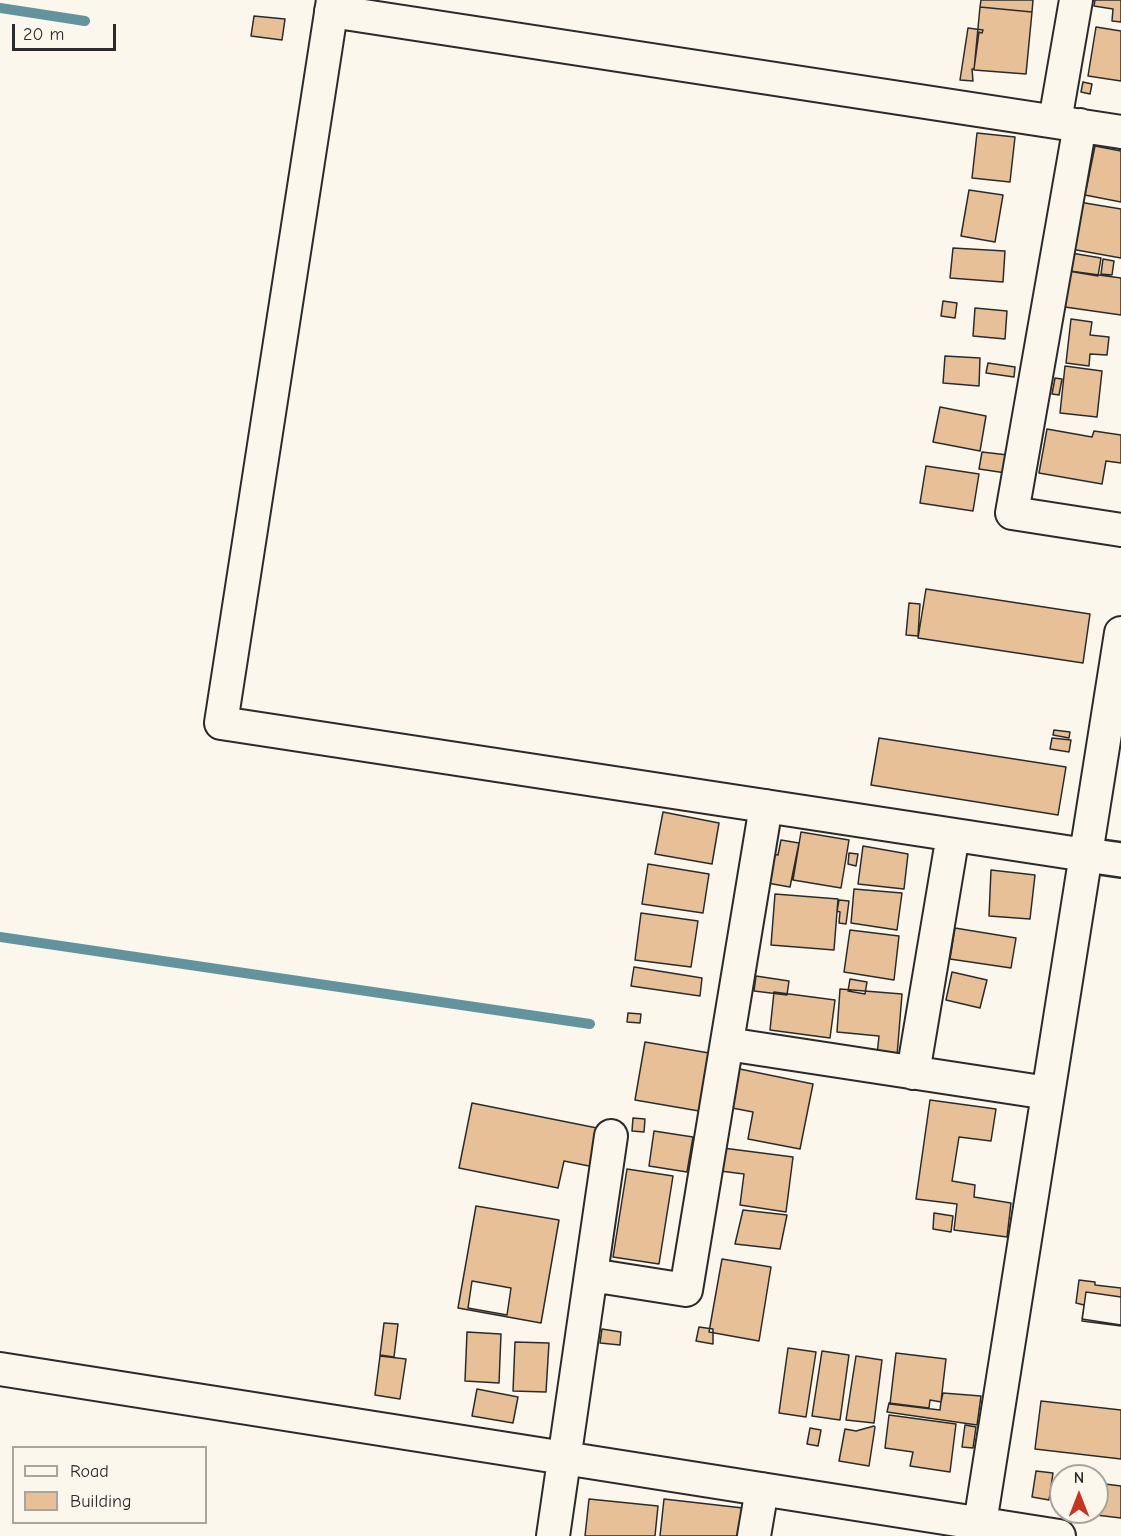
<!DOCTYPE html>
<html>
<head>
<meta charset="utf-8">
<style>
	body { margin:0 }
	#map { position:relative; width:1121px; height:1536px; overflow:hidden; background:#fbf7ec; font-family:"Comic Neue",sans-serif }
	canvas { display:block }
	.legend { position:absolute; left:12px; top:1446px; width:195px; height:78px; box-sizing:border-box; background:#fbf7ec; border:2px solid #a8a59f; margin:0; padding:8px 10px; list-style:none; font-size:18px; color:#2b2b2b }
	.legend li { display:flex; align-items:center; gap:12px; height:30px }
	.legend b { width:30px; border:2px solid #a8a59f }
	.north { position:absolute; left:1049px; top:1464px; width:60px; height:60px; box-sizing:border-box; background:#fbf7ec; border:2px solid #a8a59f; border-radius:50%; rotate:0deg; font-size:16px; font-weight:700; line-height:24px; text-align:center; color:#2b2b2b }
	.north::after { content:''; display:block; margin:auto; width:21px; height:27px; background:#c8321e; clip-path:polygon(50% 0,100% 100%,50% 72%,0 100%) }
	.scale { position:absolute; left:12px; top:24px; width:104px; height:27px; box-sizing:border-box; border:3px solid #2b2b2b; border-top:0; padding-left:8px; font-size:18px; line-height:21px; white-space:nowrap; color:#2b2b2b; -webkit-text-stroke:4px #fbf7ec; paint-order:stroke }
</style>
</head>
<body>
<div id="map">
<canvas width="1121" height="1536"></canvas>
<ul class="legend">
<li><b style="height:8px;background:#fbf7ec"></b>Road</li>
<li><b style="height:16px;background:#e8c098"></b>Building</li>
</ul>
<div class="north">N</div>
<div class="scale">20 m</div>
</div>
<script>
const ctx = document.querySelector('canvas').getContext('2d');
ctx.lineJoin = 'round';
function stroke(path, color, width, dash) {
  ctx.strokeStyle = color;
  ctx.lineWidth = width;
  ctx.lineCap = dash ? 'butt' : 'round';
  ctx.setLineDash(dash || []);
  ctx.stroke(path);
}
function paint(path, color) {
  ctx.fillStyle = color;
  ctx.fill(path, 'evenodd');
}
stroke(new Path2D(`
	M 0,8 L 85,21
	M 0,937 L 590,1024`), '#63939c', 10);
const building = new Path2D(`
	M 981,0 L 1033,0 L 1032,12 L 980,7 Z
	M 1095,0 L 1121,0 L 1121,22 L 1112,21 L 1113,9 L 1094,6 Z
	M 980,7 L 1032,12 L 1026,74 L 974,70 Z
	M 254,16 L 285,19 L 282,40 L 251,36 Z
	M 1096,27 L 1121,31 L 1121,81 L 1088,76 Z
	M 968,28 L 983,30 L 982,33 L 979,32 L 974,69 L 972,69 L 973,81 L 960,80 Z
	M 1083,82 L 1092,84 L 1090,94 L 1081,92 Z
	M 977,133 L 1015,137 L 1010,182 L 972,178 Z
	M 1095,146 L 1121,151 L 1121,202 L 1085,195 Z
	M 969,190 L 1003,195 L 995,242 L 961,236 Z
	M 1079,202 L 1121,209 L 1121,258 L 1071,249 Z
	M 953,248 L 1005,251 L 1003,282 L 950,278 Z
	M 1071,253 L 1101,258 L 1098,276 L 1068,271 Z
	M 1103,259 L 1114,261 L 1112,275 L 1101,274 Z
	M 1070,271 L 1121,278 L 1121,315 L 1065,307 Z
	M 943,301 L 957,303 L 955,318 L 941,316 Z
	M 975,308 L 1007,311 L 1005,339 L 973,336 Z
	M 1071,319 L 1092,322 L 1090,335 L 1109,337 L 1107,355 L 1090,354 L 1089,366 L 1066,363 Z
	M 945,356 L 980,358 L 979,386 L 943,383 Z
	M 988,363 L 1015,367 L 1014,377 L 986,373 Z
	M 1065,366 L 1102,371 L 1097,417 L 1060,413 Z
	M 1055,378 L 1062,379 L 1059,395 L 1052,394 Z
	M 940,407 L 986,416 L 980,451 L 933,442 Z
	M 1047,429 L 1092,437 L 1094,431 L 1121,435 L 1121,463 L 1106,461 L 1102,484 L 1039,473 Z
	M 982,452 L 1008,455 L 1006,473 L 979,469 Z
	M 926,466 L 979,474 L 973,511 L 920,503 Z
	M 926,589 L 1090,614 L 1083,663 L 918,638 Z
	M 909,603 L 920,604 L 918,636 L 906,635 Z
	M 1054,730 L 1070,732 L 1069,738 L 1053,735 Z
	M 879,738 L 1066,767 L 1058,815 L 871,785 Z
	M 1052,738 L 1071,740 L 1069,752 L 1050,749 Z
	M 663,812 L 719,823 L 712,864 L 655,854 Z
	M 801,832 L 849,840 L 841,888 L 793,880 Z
	M 781,840 L 799,843 L 790,887 L 767,883 L 772,854 L 778,855 Z
	M 863,846 L 908,854 L 904,889 L 858,884 Z
	M 849,853 L 858,854 L 856,866 L 848,864 Z
	M 648,864 L 709,874 L 703,913 L 642,904 Z
	M 991,870 L 1035,875 L 1030,919 L 989,916 Z
	M 854,889 L 902,893 L 897,930 L 851,923 Z
	M 775,894 L 838,899 L 834,950 L 771,945 Z
	M 839,900 L 849,901 L 846,924 L 839,923 L 840,912 L 837,911 Z
	M 641,913 L 698,921 L 691,967 L 635,960 Z
	M 955,928 L 1016,938 L 1011,968 L 950,959 Z
	M 850,930 L 899,936 L 894,980 L 844,972 Z
	M 634,967 L 702,978 L 700,996 L 631,986 Z
	M 952,972 L 987,980 L 980,1008 L 946,1000 Z
	M 756,976 L 789,981 L 787,995 L 754,991 Z
	M 850,979 L 867,982 L 865,994 L 848,991 Z
	M 840,989 L 902,994 L 897,1056 L 877,1055 L 879,1036 L 837,1032 Z
	M 774,992 L 835,1000 L 830,1038 L 770,1030 Z
	M 628,1013 L 641,1014 L 640,1023 L 627,1022 Z
	M 645,1042 L 709,1053 L 699,1111 L 635,1100 Z
	M 735,1068 L 813,1084 L 800,1149 L 748,1139 L 753,1112 L 727,1107 Z
	M 930,1100 L 996,1109 L 991,1141 L 959,1137 L 952,1181 L 975,1185 L 974,1197 L 1011,1203 L 1007,1237 L 954,1230 L 957,1204 L 916,1199 Z
	M 472,1103 L 602,1129 L 594,1167 L 564,1161 L 558,1188 L 459,1168 Z
	M 633,1118 L 645,1119 L 644,1132 L 632,1131 Z
	M 654,1131 L 693,1137 L 687,1172 L 649,1166 Z
	M 723,1148 L 793,1157 L 786,1212 L 740,1205 L 744,1174 L 720,1171 Z
	M 627,1169 L 673,1176 L 659,1264 L 613,1257 Z
	M 476,1206 L 559,1220 L 541,1323 L 458,1308 Z
	M 743,1210 L 787,1215 L 780,1249 L 735,1244 Z
	M 934,1213 L 953,1216 L 951,1232 L 933,1229 Z
	M 722,1259 L 771,1267 L 759,1341 L 709,1332 Z
	M 1079,1280 L 1095,1282 L 1095,1285 L 1121,1288 L 1121,1325 L 1082,1319 L 1084,1305 L 1076,1303 Z
	M 472,1281 L 511,1288 L 507,1315 L 468,1308 Z
	M 1086,1292 L 1121,1297 L 1121,1326 L 1082,1321 Z
	M 384,1323 L 398,1324 L 394,1357 L 380,1355 Z
	M 699,1327 L 713,1329 L 713,1344 L 696,1341 Z
	M 602,1329 L 621,1332 L 620,1345 L 600,1343 Z
	M 467,1332 L 501,1334 L 499,1383 L 465,1381 Z
	M 515,1342 L 549,1343 L 546,1392 L 513,1391 Z
	M 788,1348 L 816,1352 L 806,1417 L 779,1413 Z
	M 822,1351 L 849,1355 L 840,1420 L 812,1416 Z
	M 896,1353 L 946,1359 L 940,1410 L 890,1404 Z
	M 380,1356 L 406,1359 L 400,1399 L 375,1395 Z
	M 856,1356 L 882,1360 L 874,1423 L 846,1420 Z
	M 477,1389 L 518,1397 L 513,1423 L 472,1416 Z
	M 943,1393 L 981,1396 L 977,1425 L 887,1412 L 889,1403 L 929,1408 L 930,1400 L 941,1402 Z
	M 1041,1401 L 1121,1410 L 1121,1459 L 1035,1449 Z
	M 889,1415 L 956,1424 L 950,1472 L 910,1466 L 913,1452 L 885,1448 Z
	M 965,1425 L 976,1427 L 973,1448 L 962,1447 Z
	M 874,1426 L 875,1427 L 869,1466 L 839,1461 L 845,1429 L 856,1431 Z
	M 810,1428 L 821,1430 L 818,1446 L 807,1444 Z
	M 1036,1471 L 1053,1473 L 1049,1500 L 1032,1497 Z
	M 1097,1483 L 1121,1486 L 1121,1518 L 1079,1513 L 1097,1512 Z
	M 589,1499 L 658,1506 L 655,1536 L 585,1536 Z
	M 664,1499 L 743,1508 L 740,1536 L 660,1536 Z`);
paint(building, '#e8c098');
stroke(building, '#2b2b2b', 1.5);
const street = new Path2D(`
	M 333,0 L 221,723 L 1086,855
	M 331,11 L 1121,132
	M 1055,121 L 1076,0
	M 1080,125 L 1012,513 L 1121,530
	M 727,1044 L 1048,1093
	M 913,1073 L 953,835
	M 591,1275 L 686,1290 L 766,806
	M 0,1369 L 1059,1536
	M 553,1536 L 611,1136
	M 754,1536 L 762,1489
	M 978,1536 L 1121,633`);
const secondary = new Path2D(`
	M 1086,855 L 1121,860`);
stroke(street, '#2b2b2b', 36);
stroke(secondary, '#2b2b2b', 38);
stroke(street, '#fbf7ec', 32);
stroke(secondary, '#fbf7ec', 33);
</script>
</body>
</html>
